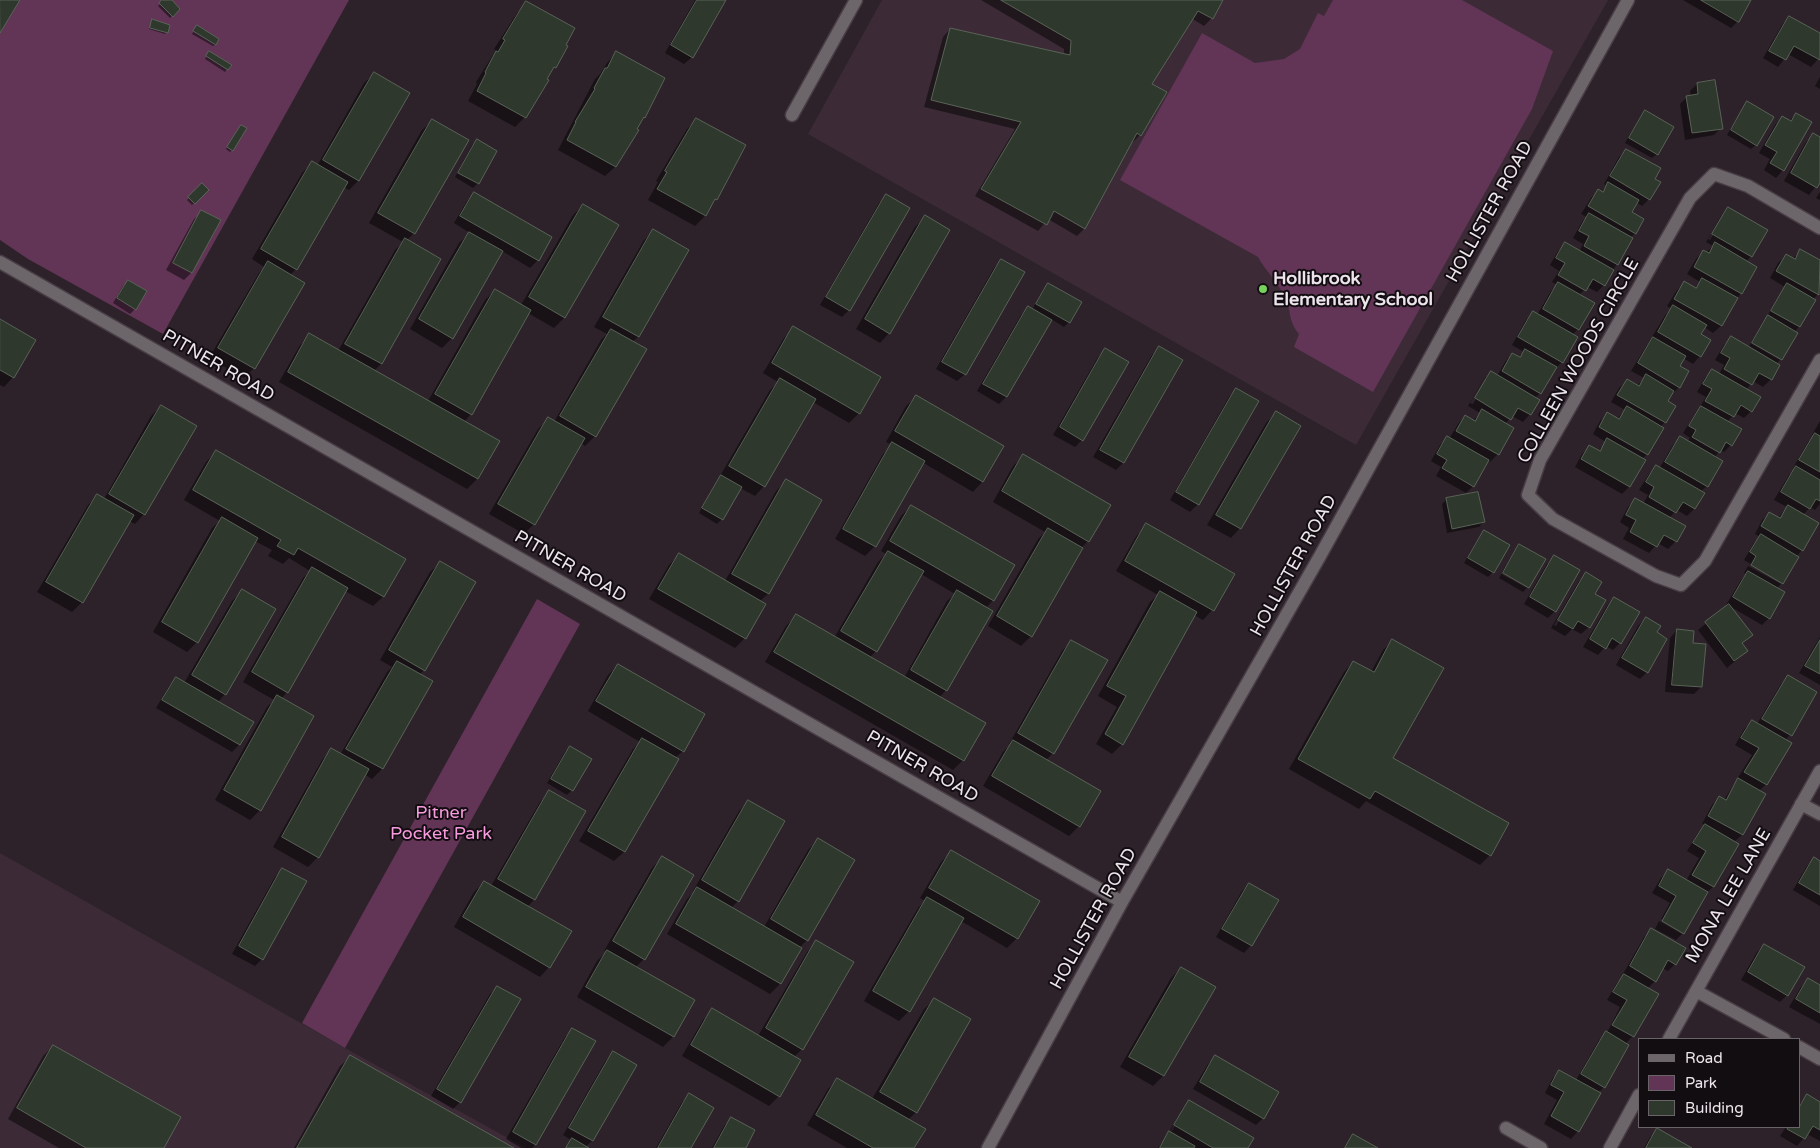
<!DOCTYPE html>
<html>
<head>
<meta charset="utf-8">
<style>
	body { margin:0 }
	#map { position:relative; width:1820px; height:1148px; overflow:hidden; background:#2d222a; font-family:"Varela Round",sans-serif }
	canvas { display:block }
	.legend { position:absolute; left:1638px; top:1038px; width:162px; height:90px; box-sizing:border-box; background:#120d11; border:1px solid #6a6368; margin:0; padding:6px 9px; list-style:none; font-size:15px; color:#ede5eb }
	.legend li { display:flex; align-items:center; gap:10px; height:25px }
	.legend b { width:25px; border:1px solid #6a6368 }
</style>
</head>
<body>
<div id="map">
<canvas width="1820" height="1148"></canvas>
<ul class="legend">
<li><b style="height:6px;background:#6c666a"></b>Road</li>
<li><b style="height:14px;background:#623456"></b>Park</li>
<li><b style="height:14px;background:#2f382d"></b>Building</li>
</ul>
</div>
<script>
const ctx = document.querySelector('canvas').getContext('2d');
ctx.lineJoin = 'round';
function paint(path, color) {
  ctx.fillStyle = color;
  ctx.fill(path, 'evenodd');
}
function stroke(path, color, width, dash) {
  ctx.strokeStyle = color;
  ctx.lineWidth = width;
  ctx.lineCap = dash ? 'butt' : 'round';
  ctx.setLineDash(dash || []);
  ctx.stroke(path);
}
function drawText(font, color, halo, rows, align = 'center') {
  ctx.font = font + ' "Varela Round",sans-serif';
  ctx.lineWidth = 4;
  ctx.setLineDash([]);
  ctx.textBaseline = 'middle';
  ctx.strokeStyle = halo;
  ctx.fillStyle = color;
  for (const [text, x, y, turn = 0] of rows) {
    ctx.save();
    ctx.translate(x, y);
    ctx.rotate((+turn || 0) * Math.PI / 180);
    ctx.textAlign = isNaN(turn) ? turn : align;
    if (halo) ctx.strokeText(text, 0, 0);
    ctx.fillText(text, 0, 0);
    ctx.restore();
  }
}
paint(new Path2D(`
	M 882,0 L 1608,0 L 1356,445 L 808,134 Z
	M 0,853 L 345,1048 L 526,1148 L 0,1148 Z`), '#3c2b37');
paint(new Path2D(`
	M 0,0 L 349,0 L 163,334 L 28,259 L 0,240 Z
	M 1333,0 L 1462,0 L 1553,51 L 1532,109 L 1373,392 L 1294,347 L 1299,334 C 1287,319 1292,311 1285,297 C 1278,283 1266,271 1258,257 L 1120,180 L 1202,33 L 1255,63 L 1284,59 L 1300,49 L 1318,13 L 1324,16 Z
	M 537,599 L 580,624 L 345,1048 L 302,1023 Z`), '#623456');
paint(new Path2D(`
	M 164,0 L 170,0 L 179,9 L 170,18 L 158,6 Z
	M 695,0 L 724,0 L 692,57 L 684,64 L 665,53 Z
	M 981,0 L 1221,0 L 1212,18 L 1204,26 L 1191,18 L 1151,84 L 1165,93 L 1140,135 L 1133,142 L 1131,141 L 1084,229 L 1077,236 L 1048,219 L 1038,231 L 975,196 L 1015,129 L 924,107 L 943,37 L 950,29 L 1064,54 L 1064,49 Z
	M 1683,0 L 1750,0 L 1738,21 L 1731,28 Z
	M 527,3 L 555,67 L 549,72 L 525,117 L 515,127 L 468,101 L 477,84 L 476,82 L 496,50 L 494,49 L 517,13 Z
	M 1789,17 L 1820,35 L 1820,57 L 1811,67 L 1788,54 L 1778,67 L 1763,58 L 1782,25 Z
	M 153,21 L 167,32 L 165,34 L 149,29 Z
	M 195,29 L 218,40 L 215,45 L 213,46 L 192,34 Z
	M 616,53 L 644,117 L 639,122 L 635,129 L 637,130 L 615,167 L 605,176 L 558,150 L 595,79 L 600,74 L 607,63 Z
	M 208,54 L 230,65 L 225,72 L 205,59 Z
	M 374,74 L 358,181 L 349,190 L 343,187 L 296,269 L 290,275 L 254,368 L 244,378 L 209,358 L 259,273 L 264,267 L 252,259 L 302,173 L 312,163 L 317,166 L 364,83 Z
	M 1820,77 L 1820,89 L 1815,86 Z
	M 1697,84 L 1721,128 L 1714,135 L 1685,140 L 1680,104 L 1687,97 L 1691,96 L 1690,91 Z
	M 1748,103 L 1756,145 L 1751,149 L 1727,135 L 1743,108 Z
	M 1645,112 L 1657,154 L 1652,158 L 1625,143 L 1641,116 Z
	M 1796,114 L 1783,170 L 1776,178 L 1764,170 L 1770,159 L 1759,153 L 1775,125 L 1782,117 L 1789,121 Z
	M 697,119 L 736,163 L 705,216 L 695,226 L 648,200 L 658,182 L 656,181 L 687,129 Z
	M 432,121 L 414,233 L 406,241 L 440,259 L 381,364 L 374,371 L 428,401 L 485,300 L 495,290 L 521,305 L 573,215 L 583,205 L 617,225 L 564,318 L 554,328 L 528,313 L 471,414 L 464,422 L 498,441 L 477,479 L 467,489 L 279,382 L 300,345 L 310,335 L 338,351 L 395,250 L 403,242 L 369,223 L 422,130 Z
	M 239,128 L 232,150 L 230,152 L 226,149 Z
	M 1814,135 L 1820,139 L 1820,181 L 1809,195 L 1784,181 L 1806,142 Z
	M 477,141 L 478,183 L 473,188 L 455,177 L 472,145 Z
	M 1626,150 L 1653,179 L 1649,199 L 1642,206 L 1636,202 L 1630,212 L 1635,233 L 1630,238 L 1632,239 L 1604,285 L 1597,292 L 1587,287 L 1579,295 L 1578,329 L 1572,335 L 1576,337 L 1562,362 L 1554,370 L 1540,393 L 1535,398 L 1538,400 L 1530,414 L 1523,422 L 1512,416 L 1505,424 L 1513,428 L 1498,454 L 1490,462 L 1488,460 L 1473,486 L 1466,493 L 1436,476 L 1441,467 L 1431,461 L 1440,445 L 1447,438 L 1449,439 L 1458,424 L 1465,416 L 1473,421 L 1480,413 L 1468,406 L 1483,380 L 1491,373 L 1497,376 L 1505,362 L 1512,354 L 1518,357 L 1524,352 L 1512,345 L 1526,320 L 1533,313 L 1537,315 L 1551,291 L 1557,285 L 1552,282 L 1559,271 L 1550,265 L 1558,251 L 1565,244 L 1579,252 L 1583,244 L 1573,238 L 1582,222 L 1587,217 L 1581,214 L 1591,198 L 1598,191 L 1601,192 L 1607,186 L 1604,184 L 1619,157 ZM 1484,379 L 1487,379 L 1473,404 L 1470,403 Z
	M 202,185 L 207,190 L 192,205 L 187,200 Z
	M 1820,192 L 1820,200 L 1816,198 Z
	M 474,194 L 550,238 L 538,260 L 530,268 L 502,251 L 452,338 L 442,348 L 410,329 L 459,243 L 470,233 L 454,223 L 467,201 Z
	M 886,196 L 849,310 L 842,317 L 820,305 L 879,203 Z
	M 1728,209 L 1751,256 L 1746,262 L 1756,267 L 1721,326 L 1713,333 L 1704,327 L 1699,335 L 1700,356 L 1693,364 L 1683,358 L 1678,366 L 1679,387 L 1666,401 L 1665,422 L 1660,427 L 1647,454 L 1641,460 L 1644,461 L 1629,487 L 1622,494 L 1575,467 L 1582,454 L 1589,447 L 1598,452 L 1606,442 L 1593,434 L 1600,421 L 1608,414 L 1617,419 L 1625,410 L 1611,402 L 1619,388 L 1627,381 L 1637,386 L 1644,378 L 1631,371 L 1666,314 L 1672,309 L 1667,306 L 1677,290 L 1684,283 L 1694,289 L 1700,282 L 1687,274 L 1696,259 L 1703,252 L 1706,253 L 1713,246 L 1706,242 L 1721,216 ZM 1722,215 L 1725,215 L 1710,240 L 1708,239 Z
	M 202,212 L 219,221 L 191,273 L 184,280 L 166,270 L 194,219 Z
	M 925,217 L 889,333 L 880,343 L 856,329 L 915,227 Z
	M 654,231 L 688,250 L 638,337 L 632,342 L 595,436 L 585,446 L 581,443 L 534,524 L 524,534 L 489,514 L 538,429 L 548,419 L 554,422 L 601,340 L 607,334 L 594,327 L 644,240 Z
	M 1801,251 L 1820,262 L 1820,291 L 1813,300 L 1799,327 L 1794,332 L 1782,358 L 1752,341 L 1785,287 L 1770,278 L 1778,263 L 1786,256 L 1792,259 Z
	M 1001,260 L 965,374 L 957,381 L 936,369 L 994,268 Z
	M 128,281 L 135,309 L 130,314 L 113,303 L 123,286 Z
	M 1048,284 L 1080,303 L 1069,322 L 1064,327 L 1051,319 L 1006,397 L 999,404 L 977,391 L 1021,315 L 1028,308 L 1032,310 L 1044,289 Z
	M 0,321 L 13,377 L 4,387 L 0,385 Z
	M 794,328 L 859,413 L 849,423 L 813,402 L 764,486 L 755,496 L 740,488 L 722,519 L 717,524 L 699,513 L 717,481 L 721,477 L 720,476 L 770,390 L 778,382 L 763,373 L 784,338 Z
	M 1731,338 L 1748,348 L 1751,343 L 1780,360 L 1776,364 L 1771,379 L 1763,387 L 1753,381 L 1746,390 L 1751,411 L 1744,418 L 1735,413 L 1727,422 L 1731,445 L 1724,452 L 1720,450 L 1714,458 L 1707,486 L 1700,492 L 1703,494 L 1694,509 L 1687,516 L 1677,510 L 1669,518 L 1684,526 L 1675,542 L 1668,549 L 1658,543 L 1649,553 L 1623,539 L 1629,528 L 1620,522 L 1628,507 L 1636,500 L 1643,504 L 1648,495 L 1639,490 L 1649,474 L 1656,467 L 1659,469 L 1673,445 L 1680,438 L 1687,442 L 1690,438 L 1683,433 L 1706,397 L 1697,392 L 1705,378 L 1712,370 L 1719,374 L 1724,365 L 1715,360 L 1724,345 Z
	M 1160,348 L 1182,361 L 1123,463 L 1116,470 L 1093,457 L 1152,355 Z
	M 1105,350 L 1082,440 L 1075,447 L 1053,435 L 1098,357 Z
	M 1236,390 L 1257,402 L 1198,504 L 1190,512 L 1170,500 L 1229,397 Z
	M 916,397 L 982,482 L 973,492 L 922,462 L 875,546 L 865,556 L 835,539 L 883,454 L 892,445 L 886,442 L 906,406 Z
	M 161,406 L 144,514 L 135,524 L 129,521 L 82,602 L 72,612 L 37,592 L 88,505 L 98,495 L 104,499 L 151,416 Z
	M 1276,413 L 1240,528 L 1231,538 L 1207,525 L 1266,423 Z
	M 1820,421 L 1820,504 L 1815,510 L 1810,507 L 1803,515 L 1802,550 L 1796,557 L 1781,584 L 1781,582 L 1744,560 L 1754,543 L 1760,537 L 1755,534 L 1762,520 L 1770,513 L 1778,518 L 1787,507 L 1774,500 L 1789,475 L 1795,469 L 1793,468 L 1808,442 L 1813,436 L 1812,435 Z
	M 216,452 L 383,597 L 373,606 L 345,591 L 287,692 L 281,699 L 260,810 L 250,820 L 215,800 L 267,707 L 274,700 L 243,682 L 303,578 L 310,571 L 289,558 L 283,564 L 268,556 L 272,550 L 255,541 L 197,642 L 187,652 L 153,632 L 212,528 L 220,521 L 184,500 L 206,462 Z
	M 1023,456 L 1088,541 L 1081,548 L 1031,636 L 1021,646 L 988,626 L 1038,539 L 1045,532 L 993,502 L 1013,466 Z
	M 786,481 L 821,500 L 768,594 L 760,601 L 764,604 L 744,639 L 735,648 L 649,599 L 669,565 L 679,555 L 725,581 L 776,491 Z
	M 1447,499 L 1483,522 L 1479,527 L 1447,533 L 1442,504 Z
	M 911,506 L 993,600 L 986,608 L 946,690 L 939,698 L 963,760 L 953,770 L 765,662 L 786,626 L 796,616 L 834,638 L 878,562 L 886,554 L 881,551 L 901,516 ZM 921,574 L 955,594 L 947,601 L 904,678 L 869,658 L 876,651 Z
	M 1147,525 L 1233,574 L 1212,610 L 1203,620 L 1194,615 L 1122,744 L 1112,754 L 1096,744 L 1117,707 L 1098,696 L 1150,602 L 1158,595 L 1116,571 L 1137,535 Z
	M 1485,531 L 1508,545 L 1492,573 L 1488,577 L 1464,563 L 1480,536 Z
	M 1519,546 L 1528,586 L 1502,572 L 1515,550 Z
	M 1555,557 L 1555,611 L 1548,618 L 1524,604 L 1547,564 Z
	M 440,563 L 424,670 L 419,675 L 431,682 L 382,769 L 372,779 L 364,774 L 318,857 L 308,867 L 273,847 L 322,760 L 332,750 L 340,755 L 387,672 L 392,667 L 380,660 L 430,572 Z
	M 1748,566 L 1781,584 L 1777,588 L 1769,618 L 1762,625 L 1731,607 L 1736,645 L 1747,651 L 1727,668 L 1698,630 L 1728,606 L 1726,605 L 1741,580 L 1746,574 L 1744,573 Z
	M 1501,574 L 1527,588 L 1523,592 L 1499,578 Z
	M 1586,574 L 1593,594 L 1589,627 L 1581,634 L 1572,629 L 1565,636 L 1551,628 L 1579,581 ZM 1580,581 L 1583,581 L 1556,626 L 1554,625 Z
	M 242,591 L 225,694 L 218,702 L 252,722 L 239,745 L 232,752 L 156,708 L 169,686 L 176,678 L 184,683 L 232,601 Z
	M 1614,598 L 1620,643 L 1613,650 L 1606,646 L 1598,655 L 1583,647 L 1607,606 Z
	M 1646,618 L 1655,633 L 1647,672 L 1640,679 L 1616,665 L 1638,626 Z
	M 1677,630 L 1692,644 L 1701,687 L 1694,694 L 1665,692 L 1670,638 Z
	M 1820,637 L 1820,685 L 1799,673 Z
	M 1072,641 L 1053,753 L 1045,761 L 1079,826 L 1069,836 L 983,786 L 1003,752 L 1010,745 L 1009,744 L 1062,651 Z
	M 1392,641 L 1392,759 L 1490,855 L 1480,865 L 1366,801 L 1359,809 L 1289,769 L 1344,672 L 1353,662 L 1371,672 L 1383,650 Z
	M 618,665 L 683,751 L 675,758 L 677,759 L 624,852 L 614,861 L 579,841 L 633,749 L 640,742 L 588,711 L 608,675 Z
	M 1788,676 L 1790,735 L 1785,740 L 1766,784 L 1759,791 L 1764,794 L 1742,835 L 1734,842 L 1737,844 L 1713,887 L 1705,894 L 1682,933 L 1682,931 L 1661,919 L 1670,903 L 1652,893 L 1661,878 L 1668,871 L 1686,881 L 1699,858 L 1687,851 L 1698,833 L 1705,825 L 1702,824 L 1712,805 L 1719,798 L 1724,800 L 1752,755 L 1735,745 L 1745,728 L 1752,721 L 1757,724 L 1781,684 Z
	M 570,747 L 590,759 L 572,790 L 567,795 L 547,783 L 565,752 Z
	M 550,792 L 584,812 L 534,900 L 527,907 L 549,967 L 540,977 L 454,927 L 474,892 L 484,882 L 491,886 L 540,802 Z
	M 748,802 L 738,901 L 731,908 L 764,927 L 808,850 L 818,840 L 807,940 L 799,948 L 780,984 L 770,994 L 667,934 L 687,899 L 695,891 L 693,891 L 739,811 Z
	M 951,852 L 1017,938 L 1007,948 L 961,921 L 909,1011 L 899,1021 L 864,1001 L 918,908 L 925,901 L 920,898 L 941,862 Z
	M 662,858 L 644,959 L 636,967 L 694,1001 L 673,1037 L 663,1047 L 577,997 L 597,961 L 606,952 L 604,951 L 652,868 Z
	M 1814,859 L 1820,863 L 1820,906 L 1793,890 L 1807,866 Z
	M 283,869 L 262,959 L 255,966 L 232,954 L 275,877 Z
	M 1249,884 L 1277,900 L 1251,945 L 1244,953 L 1216,937 L 1242,891 Z
	M 1659,921 L 1682,934 L 1676,940 L 1655,929 Z
	M 1652,930 L 1675,964 L 1668,971 L 1662,968 L 1655,981 L 1647,989 L 1633,1036 L 1625,1044 L 1604,1087 L 1598,1093 L 1578,1131 L 1571,1139 L 1544,1124 L 1557,1100 L 1545,1093 L 1552,1079 L 1560,1071 L 1576,1080 L 1599,1040 L 1607,1033 L 1620,1007 L 1607,1000 L 1617,983 L 1625,975 L 1623,974 L 1644,937 Z
	M 816,942 L 802,1049 L 794,1057 L 779,1096 L 769,1106 L 682,1056 L 703,1020 L 713,1010 L 758,1036 L 807,952 Z
	M 1764,945 L 1787,995 L 1780,1002 L 1741,980 L 1757,952 Z
	M 1181,968 L 1214,987 L 1163,1076 L 1153,1086 L 1120,1067 L 1171,978 Z
	M 1808,980 L 1820,987 L 1820,1024 L 1789,1007 L 1801,987 Z
	M 497,987 L 460,1102 L 453,1109 L 431,1096 L 490,994 Z
	M 934,1000 L 916,1112 L 908,1120 L 913,1148 L 847,1148 L 807,1125 L 828,1089 L 837,1079 L 872,1099 L 924,1009 Z
	M 573,1030 L 535,1145 L 532,1148 L 521,1148 L 506,1139 L 565,1037 Z
	M 53,1046 L 162,1148 L 59,1148 L 8,1119 L 43,1056 Z
	M 613,1053 L 635,1065 L 592,1141 L 585,1147 L 587,1148 L 565,1148 L 571,1140 L 563,1135 L 606,1060 Z
	M 350,1057 L 511,1148 L 294,1148 L 340,1066 Z
	M 1215,1057 L 1263,1118 L 1256,1125 L 1193,1089 L 1208,1064 Z
	M 689,1095 L 689,1148 L 656,1148 L 682,1102 Z
	M 1807,1096 L 1820,1103 L 1820,1141 L 1807,1134 L 1797,1146 L 1780,1136 L 1786,1127 L 1799,1127 L 1799,1105 Z
	M 1189,1102 L 1246,1148 L 1158,1148 L 1169,1134 L 1182,1109 ZM 1183,1108 L 1185,1108 L 1172,1131 L 1170,1130 Z
	M 731,1119 L 744,1148 L 712,1148 L 724,1126 Z
	M 1658,1130 L 1689,1148 L 1644,1148 L 1650,1137 Z`), '#0007');
const building = new Path2D(`
	M 0,0 L 20,0 L 0,33 Z
	M 162,0 L 172,0 L 180,9 L 173,17 L 159,3 Z
	M 697,0 L 726,0 L 693,58 L 671,45 Z
	M 1001,0 L 1223,0 L 1213,19 L 1198,11 L 1152,84 L 1167,92 L 1141,136 L 1137,133 L 1085,229 L 1054,211 L 1047,225 L 981,189 L 1021,122 L 931,100 L 950,28 L 1070,55 L 1071,41 Z
	M 1701,0 L 1751,0 L 1739,22 Z
	M 526,1 L 575,28 L 566,45 L 568,46 L 556,68 L 554,67 L 547,79 L 549,80 L 526,118 L 477,91 L 486,73 L 485,72 L 496,51 L 498,52 L 505,40 L 503,39 Z
	M 1789,16 L 1820,33 L 1820,60 L 1794,46 L 1786,60 L 1769,51 Z
	M 152,19 L 170,25 L 168,33 L 150,28 Z
	M 197,25 L 219,39 L 216,45 L 193,31 Z
	M 209,51 L 232,65 L 228,70 L 206,56 Z
	M 616,51 L 665,78 L 645,118 L 644,117 L 637,129 L 639,130 L 616,167 L 567,140 L 576,122 L 575,122 L 595,89 L 594,88 L 605,68 L 607,68 Z
	M 374,72 L 410,93 L 359,181 L 323,160 Z
	M 1715,80 L 1723,129 L 1692,133 L 1686,96 L 1698,94 L 1697,83 Z
	M 1747,101 L 1774,117 L 1757,146 L 1731,130 Z
	M 1645,110 L 1674,127 L 1658,155 L 1629,138 Z
	M 1796,113 L 1812,122 L 1784,171 L 1770,163 L 1777,152 L 1765,145 L 1782,116 L 1791,121 Z
	M 696,118 L 746,145 L 717,200 L 715,199 L 706,216 L 657,189 L 667,172 L 665,171 Z
	M 432,119 L 469,140 L 415,234 L 378,213 Z
	M 241,125 L 247,128 L 233,151 L 227,147 Z
	M 1813,133 L 1820,137 L 1820,183 L 1817,188 L 1791,173 Z
	M 477,139 L 497,151 L 479,184 L 458,173 Z
	M 1626,149 L 1661,168 L 1655,179 L 1661,182 L 1650,200 L 1610,176 Z
	M 312,161 L 348,182 L 297,270 L 261,249 Z
	M 1608,182 L 1639,200 L 1632,212 L 1644,219 L 1636,234 L 1588,206 L 1598,189 L 1603,192 Z
	M 202,183 L 209,190 L 195,204 L 188,197 Z
	M 474,192 L 552,237 L 539,261 L 460,216 Z
	M 886,194 L 910,208 L 850,311 L 826,297 Z
	M 583,204 L 619,225 L 565,318 L 529,297 Z
	M 1728,207 L 1768,230 L 1752,257 L 1712,234 Z
	M 201,210 L 221,220 L 192,273 L 173,263 Z
	M 1589,213 L 1633,238 L 1618,265 L 1584,246 L 1589,236 L 1579,231 Z
	M 925,215 L 950,230 L 890,334 L 865,319 Z
	M 653,229 L 689,250 L 639,337 L 603,317 Z
	M 469,232 L 503,251 L 453,339 L 419,319 Z
	M 405,238 L 441,259 L 382,364 L 345,344 Z
	M 1565,242 L 1614,270 L 1605,286 L 1593,279 L 1586,291 L 1558,275 L 1565,263 L 1556,258 Z
	M 1715,242 L 1757,267 L 1742,294 L 1694,267 L 1703,250 L 1709,253 Z
	M 1800,249 L 1820,260 L 1819,295 L 1776,271 L 1786,254 L 1795,259 Z
	M 1001,259 L 1025,272 L 966,375 L 942,362 Z
	M 268,261 L 305,283 L 255,369 L 218,348 Z
	M 1702,278 L 1738,298 L 1722,326 L 1674,299 L 1684,281 L 1696,288 Z
	M 128,280 L 147,291 L 136,310 L 117,298 Z
	M 1558,282 L 1595,303 L 1579,330 L 1543,309 Z
	M 1048,283 L 1082,302 L 1070,323 L 1036,304 Z
	M 1787,283 L 1816,300 L 1800,327 L 1771,311 Z
	M 495,289 L 531,310 L 472,415 L 435,394 Z
	M 1673,305 L 1707,325 L 1701,334 L 1711,340 L 1701,357 L 1658,332 Z
	M 1028,306 L 1052,320 L 1007,397 L 983,384 Z
	M 1533,311 L 1578,337 L 1563,363 L 1518,337 Z
	M 1768,315 L 1798,333 L 1782,360 L 1752,343 Z
	M 0,319 L 36,340 L 14,378 L 0,370 Z
	M 793,326 L 881,377 L 860,414 L 772,363 Z
	M 611,329 L 647,349 L 596,437 L 560,416 Z
	M 309,333 L 500,441 L 478,479 L 288,372 Z
	M 1731,336 L 1780,365 L 1772,380 L 1759,373 L 1752,385 L 1724,369 L 1730,358 L 1721,353 Z
	M 1653,337 L 1686,356 L 1680,366 L 1689,371 L 1680,388 L 1638,363 Z
	M 1159,346 L 1183,360 L 1124,463 L 1100,450 Z
	M 1105,348 L 1129,362 L 1083,441 L 1060,427 Z
	M 1525,349 L 1557,367 L 1541,394 L 1502,371 L 1512,353 L 1520,357 Z
	M 1712,369 L 1761,397 L 1752,412 L 1741,405 L 1734,417 L 1705,401 L 1712,389 L 1703,384 Z
	M 1491,371 L 1540,400 L 1531,415 L 1518,408 L 1511,420 L 1475,398 Z
	M 1646,374 L 1674,391 L 1668,401 L 1676,406 L 1666,423 L 1617,395 L 1627,379 L 1639,386 Z
	M 780,378 L 816,399 L 765,487 L 729,466 Z
	M 1236,388 L 1259,401 L 1199,505 L 1176,492 Z
	M 916,395 L 1004,446 L 983,482 L 895,431 Z
	M 161,405 L 197,426 L 145,515 L 109,494 Z
	M 1627,406 L 1664,428 L 1648,455 L 1599,427 L 1607,412 L 1619,419 Z
	M 1701,406 L 1742,429 L 1732,446 L 1726,442 L 1720,453 L 1692,437 L 1696,430 L 1689,426 Z
	M 1482,409 L 1514,428 L 1499,455 L 1456,431 L 1465,415 L 1475,421 Z
	M 1276,411 L 1301,426 L 1241,529 L 1216,515 Z
	M 548,417 L 585,438 L 535,525 L 498,504 Z
	M 1815,433 L 1820,436 L 1820,472 L 1799,460 Z
	M 1447,436 L 1489,460 L 1474,487 L 1442,468 L 1447,460 L 1437,454 Z
	M 1680,436 L 1723,461 L 1708,487 L 1665,462 Z
	M 1607,438 L 1646,460 L 1630,487 L 1581,459 L 1589,445 L 1600,451 Z
	M 892,442 L 925,461 L 876,547 L 843,529 Z
	M 216,450 L 406,559 L 384,597 L 298,548 L 294,555 L 277,546 L 281,540 L 193,490 Z
	M 1023,454 L 1111,505 L 1089,542 L 1002,491 Z
	M 1656,465 L 1705,493 L 1695,509 L 1683,502 L 1676,513 L 1649,497 L 1654,487 L 1646,482 Z
	M 1796,466 L 1820,480 L 1820,501 L 1816,499 L 1810,509 L 1781,492 Z
	M 721,475 L 742,487 L 723,520 L 702,508 Z
	M 786,479 L 822,500 L 769,594 L 732,574 Z
	M 1478,492 L 1485,522 L 1452,529 L 1446,498 Z
	M 97,494 L 134,515 L 83,603 L 46,582 Z
	M 1635,498 L 1686,526 L 1677,542 L 1664,535 L 1657,547 L 1630,532 L 1636,520 L 1626,515 Z
	M 911,505 L 1015,565 L 994,601 L 890,541 Z
	M 1788,505 L 1819,523 L 1803,551 L 1761,526 L 1769,512 L 1780,518 Z
	M 222,517 L 258,538 L 198,643 L 162,622 Z
	M 1146,523 L 1235,574 L 1214,611 L 1125,561 Z
	M 1048,528 L 1083,548 L 1032,637 L 997,616 Z
	M 1484,530 L 1510,545 L 1494,573 L 1468,558 Z
	M 1761,534 L 1799,557 L 1783,584 L 1751,565 L 1756,556 L 1750,552 Z
	M 1519,544 L 1546,559 L 1529,588 L 1503,573 Z
	M 888,551 L 924,571 L 877,652 L 841,631 Z
	M 679,553 L 766,604 L 746,639 L 658,589 Z
	M 1554,555 L 1580,570 L 1556,612 L 1530,597 Z
	M 440,561 L 476,582 L 425,671 L 389,650 Z
	M 312,567 L 348,588 L 288,693 L 252,672 Z
	M 1748,571 L 1785,592 L 1770,619 L 1733,597 Z
	M 1586,572 L 1602,582 L 1595,594 L 1606,600 L 1590,628 L 1578,621 L 1573,629 L 1558,620 Z
	M 242,589 L 276,609 L 226,695 L 192,675 Z
	M 957,590 L 993,611 L 947,691 L 911,670 Z
	M 1160,591 L 1197,612 L 1123,745 L 1105,734 L 1126,696 L 1107,686 Z
	M 1614,597 L 1640,612 L 1621,644 L 1612,638 L 1606,649 L 1590,639 Z
	M 1729,604 L 1753,635 L 1742,643 L 1748,651 L 1734,661 L 1705,622 Z
	M 796,614 L 986,723 L 964,761 L 774,652 Z
	M 1646,617 L 1661,626 L 1657,632 L 1667,639 L 1648,673 L 1622,658 Z
	M 1677,629 L 1694,631 L 1693,643 L 1706,644 L 1702,687 L 1672,685 Z
	M 1392,639 L 1444,668 L 1393,758 L 1509,823 L 1491,856 L 1375,791 L 1370,799 L 1298,759 L 1353,661 L 1374,672 Z
	M 1071,640 L 1108,660 L 1054,754 L 1018,733 Z
	M 1820,640 L 1820,674 L 1805,666 Z
	M 397,661 L 433,681 L 383,769 L 346,749 Z
	M 618,664 L 705,714 L 684,752 L 596,701 Z
	M 1788,675 L 1817,692 L 1792,736 L 1762,719 Z
	M 176,677 L 254,722 L 240,745 L 162,700 Z
	M 277,695 L 314,716 L 261,811 L 224,790 Z
	M 1752,720 L 1792,743 L 1767,785 L 1744,772 L 1759,748 L 1741,738 Z
	M 642,738 L 679,759 L 625,852 L 588,831 Z
	M 1013,740 L 1101,791 L 1080,827 L 992,776 Z
	M 570,746 L 592,759 L 573,791 L 551,779 Z
	M 331,748 L 369,769 L 319,858 L 282,837 Z
	M 1738,778 L 1766,794 L 1743,835 L 1708,816 L 1719,796 L 1726,800 Z
	M 549,790 L 586,811 L 535,900 L 498,879 Z
	M 748,800 L 785,821 L 739,902 L 702,880 Z
	M 1705,824 L 1739,844 L 1714,887 L 1692,875 L 1706,851 L 1693,843 Z
	M 818,838 L 855,860 L 808,941 L 771,919 Z
	M 951,850 L 1040,901 L 1018,939 L 929,888 Z
	M 662,856 L 694,875 L 645,960 L 613,941 Z
	M 1814,857 L 1820,861 L 1820,895 L 1799,883 Z
	M 282,868 L 307,881 L 263,960 L 239,946 Z
	M 1668,869 L 1708,892 L 1684,934 L 1662,921 L 1676,896 L 1659,886 Z
	M 484,881 L 572,931 L 550,968 L 463,917 Z
	M 1249,883 L 1279,900 L 1252,946 L 1222,929 Z
	M 697,887 L 802,948 L 781,984 L 676,924 Z
	M 927,897 L 964,918 L 910,1012 L 873,991 Z
	M 1651,928 L 1686,948 L 1676,965 L 1668,960 L 1656,982 L 1630,966 Z
	M 816,940 L 854,962 L 803,1050 L 766,1028 Z
	M 1764,944 L 1805,967 L 1788,996 L 1748,972 Z
	M 607,950 L 695,1000 L 674,1037 L 586,987 Z
	M 1181,967 L 1216,987 L 1164,1076 L 1129,1057 Z
	M 1624,974 L 1659,994 L 1634,1037 L 1612,1025 L 1627,1000 L 1613,992 Z
	M 1808,978 L 1820,985 L 1820,1013 L 1796,999 Z
	M 497,986 L 521,999 L 461,1103 L 437,1089 Z
	M 934,998 L 971,1019 L 917,1113 L 880,1092 Z
	M 712,1008 L 801,1060 L 780,1097 L 691,1045 Z
	M 572,1028 L 596,1041 L 536,1145 L 513,1132 Z
	M 1606,1031 L 1629,1045 L 1605,1088 L 1581,1074 Z
	M 53,1045 L 181,1117 L 164,1148 L 86,1148 L 17,1108 Z
	M 613,1051 L 637,1065 L 593,1141 L 569,1128 Z
	M 350,1055 L 514,1148 L 297,1148 Z
	M 1215,1055 L 1279,1092 L 1264,1119 L 1200,1082 Z
	M 1559,1070 L 1601,1093 L 1579,1132 L 1551,1116 L 1564,1092 L 1551,1085 Z
	M 837,1078 L 926,1129 L 914,1148 L 873,1148 L 816,1115 Z
	M 689,1093 L 714,1108 L 691,1148 L 658,1148 Z
	M 1807,1094 L 1820,1102 L 1820,1130 L 1813,1126 L 1805,1139 L 1787,1129 L 1788,1127 L 1799,1127 L 1799,1108 Z
	M 1189,1100 L 1254,1138 L 1248,1148 L 1213,1148 L 1174,1125 Z
	M 731,1117 L 755,1130 L 746,1148 L 714,1148 Z
	M 1657,1128 L 1692,1148 L 1646,1148 Z
	M 1169,1131 L 1195,1146 L 1194,1148 L 1160,1148 Z
	M 1353,1134 L 1378,1148 L 1345,1148 Z
	M 572,1138 L 589,1148 L 566,1148 Z`);
paint(building, '#2f382d');
stroke(building, '#596357', 1);
const minor = new Path2D(`
	M 792,115 L 856,0
	M 1820,228 L 1748,186 L 1714,174 L 1690,198 L 1540,460 L 1528,495 L 1553,519 L 1656,576 L 1681,585 L 1705,561 L 1820,360
	M 0,262 L 1122,902
	M 1801,804 L 1820,814
	M 1696,991 L 1784,1039
	M 1669,1039 L 1820,771
	M 1799,1047 L 1820,1059
	M 1506,1128 L 1541,1148
	M 988,1148 L 1122,902 L 1320,556 L 1628,0
	M 1610,1148 L 1639,1095`);
stroke(minor, '#483d45', 15);
stroke(minor, '#6c666a', 12);
for (const [x, y, r, color] of [
	[1263,289,5,"#76d25a"]
]) {
  const dot = new Path2D();
  dot.arc(x, y, r, 0, 2 * Math.PI);
  ctx.fillStyle = color;
  ctx.fill(dot);
  stroke(dot, '#120d11', 2);
}
drawText('18px', '#ede5eb', '#120d11', [
	["HOLLISTER ROAD",1490,212,-61],
	["COLLEEN WOODS CIRCLE",1579,361,-61],
	["PITNER ROAD",218,366,30],
	["HOLLISTER ROAD",1294,566,-61],
	["PITNER ROAD",570,567,30],
	["PITNER ROAD",922,767,30],
	["MONA LEE LANE",1729,896,-60],
	["HOLLISTER ROAD",1094,919,-61]
]);
drawText('bold 18px', '#ede5eb', '#120d11', [
	["Hollibrook",1273,279],
	["Elementary School",1273,300]
], 'left');
drawText('18px', '#f89ade', '#120d11', [
	["Pitner",441,813],
	["Pocket Park",441,834]
]);
</script>
</body>
</html>
